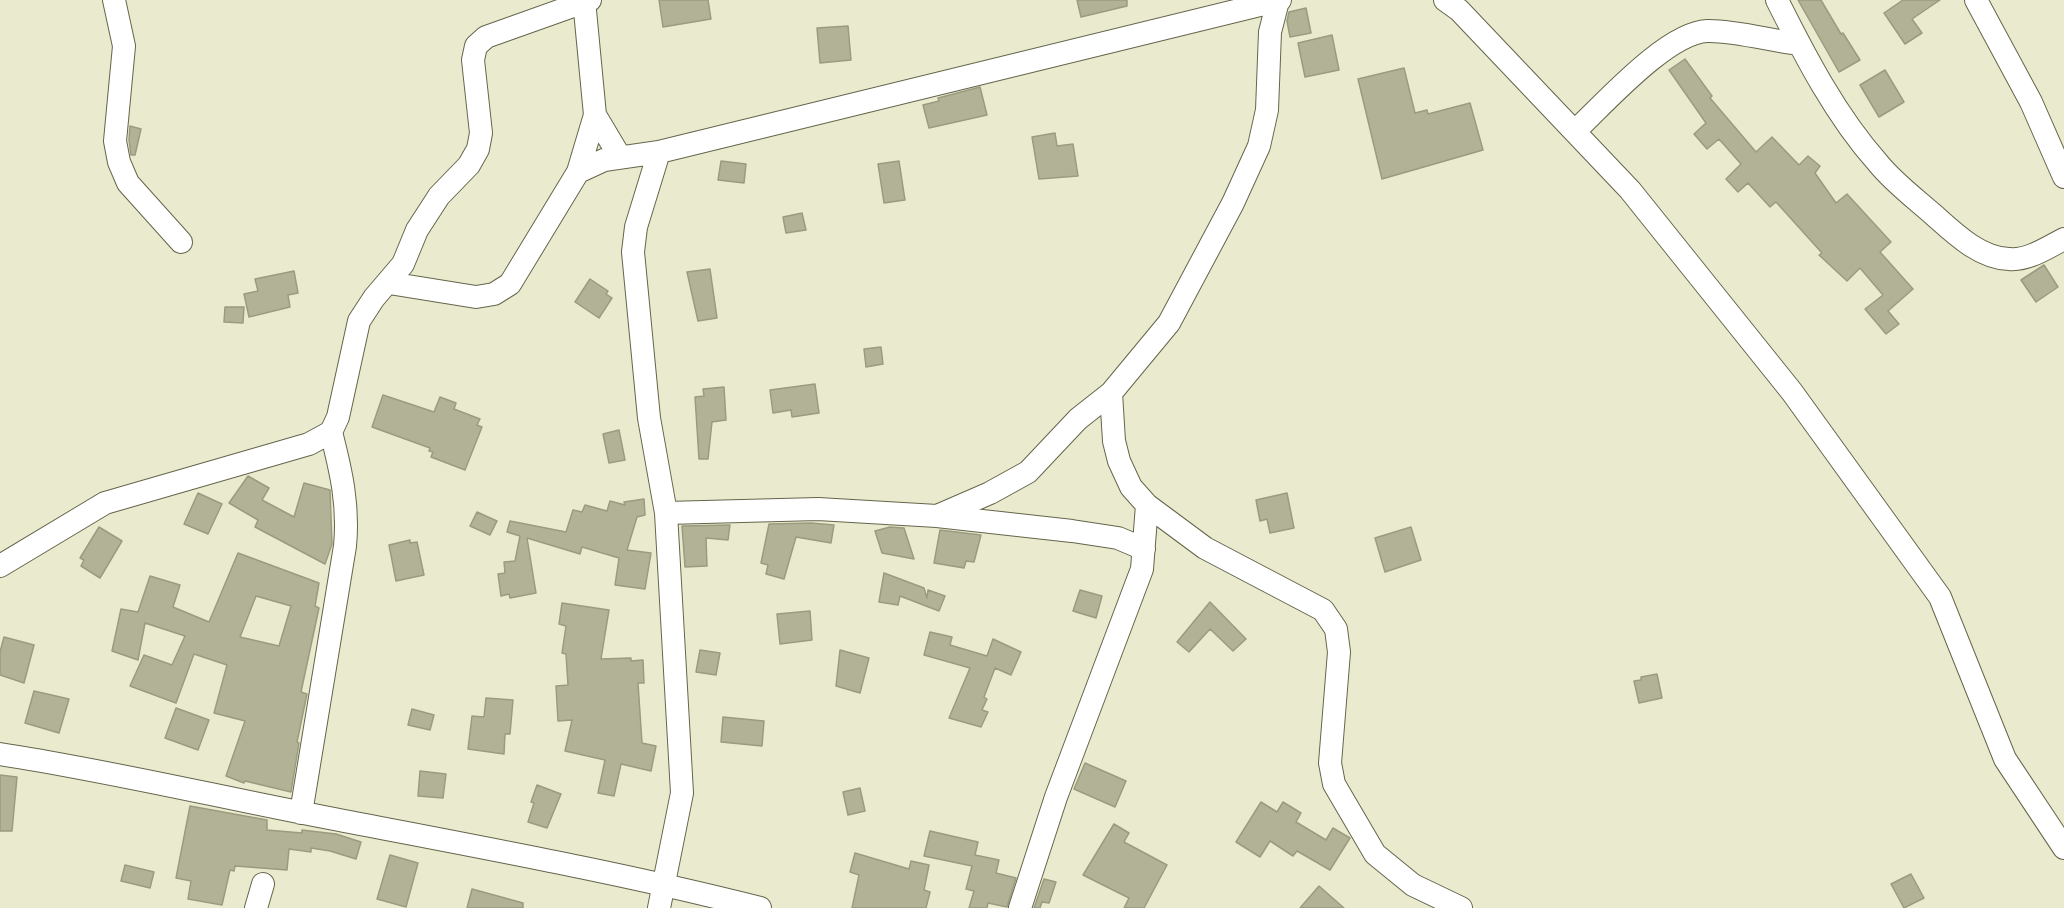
<!DOCTYPE html>
<html>
<head>
<meta charset="utf-8">
<style>
	body { margin:0 }
	canvas { display:block; background:#eaebce }
</style>
</head>
<body>
<canvas width="2064" height="908"></canvas>
<script>
const ctx = document.querySelector('canvas').getContext('2d');
ctx.lineJoin = 'round';
function paint(path, color) {
  ctx.fillStyle = color;
  ctx.fill(path, 'evenodd');
}
function stroke(path, color, width, dash) {
  ctx.strokeStyle = color;
  ctx.lineWidth = width;
  ctx.lineCap = dash ? 'butt' : 'round';
  ctx.setLineDash(dash || []);
  ctx.stroke(path);
}
const building = new Path2D(`
	M 659,0 L 708,0 L 711,19 L 663,27 Z
	M 1077,0 L 1127,0 L 1127,6 L 1081,17 Z
	M 1798,0 L 1821,0 L 1841,34 L 1843,33 L 1860,60 L 1839,72 Z
	M 1903,0 L 1940,0 L 1912,19 L 1922,33 L 1905,44 L 1884,13 Z
	M 1306,8 L 1311,33 L 1290,37 L 1287,21 L 1289,12 Z
	M 848,26 L 851,60 L 820,63 L 817,28 Z
	M 1332,35 L 1339,70 L 1305,77 L 1298,43 Z
	M 1685,59 L 1712,96 L 1710,98 L 1756,152 L 1772,137 L 1799,165 L 1808,156 L 1820,166 L 1815,173 L 1836,203 L 1847,194 L 1891,242 L 1880,252 L 1913,289 L 1888,311 L 1899,324 L 1886,334 L 1865,309 L 1883,295 L 1860,268 L 1847,281 L 1819,255 L 1822,253 L 1776,202 L 1770,207 L 1748,183 L 1738,192 L 1726,179 L 1741,164 L 1719,139 L 1707,149 L 1694,134 L 1706,123 L 1669,70 Z
	M 1404,68 L 1415,113 L 1427,110 L 1428,114 L 1470,103 L 1483,150 L 1382,179 L 1358,79 Z
	M 1885,70 L 1904,102 L 1879,117 L 1860,85 Z
	M 980,87 L 987,115 L 929,128 L 923,105 L 939,101 L 938,98 Z
	M 130,126 L 141,129 L 135,155 L 131,155 L 129,140 Z
	M 1055,133 L 1057,146 L 1073,144 L 1078,176 L 1039,179 L 1032,137 Z
	M 721,161 L 746,164 L 744,183 L 718,180 Z
	M 899,161 L 905,200 L 884,203 L 878,164 Z
	M 802,213 L 806,230 L 786,233 L 783,217 Z
	M 2044,265 L 2058,287 L 2036,302 L 2021,280 Z
	M 710,269 L 717,318 L 698,321 L 687,272 Z
	M 294,271 L 298,293 L 288,295 L 290,307 L 249,317 L 244,294 L 258,291 L 255,279 Z
	M 590,279 L 608,291 L 606,294 L 612,298 L 599,318 L 575,302 Z
	M 225,307 L 244,307 L 243,323 L 224,322 Z
	M 881,347 L 883,364 L 866,367 L 864,349 Z
	M 815,384 L 819,413 L 792,417 L 791,410 L 773,413 L 770,390 Z
	M 724,387 L 726,420 L 712,422 L 708,459 L 699,459 L 695,397 L 704,396 L 703,389 Z
	M 383,395 L 434,412 L 440,397 L 456,403 L 454,409 L 480,419 L 477,425 L 482,427 L 465,470 L 431,457 L 433,452 L 429,451 L 430,448 L 372,427 Z
	M 619,430 L 625,460 L 609,463 L 603,434 Z
	M 248,476 L 269,488 L 262,500 L 294,517 L 304,483 L 330,490 L 332,544 L 325,564 L 255,527 L 258,520 L 229,503 Z
	M 198,493 L 222,504 L 208,534 L 184,524 Z
	M 1287,493 L 1294,528 L 1270,533 L 1267,519 L 1260,521 L 1256,500 Z
	M 644,499 L 645,515 L 637,517 L 627,550 L 651,553 L 645,589 L 615,585 L 619,558 L 582,547 L 580,554 L 527,538 L 536,593 L 510,598 L 509,594 L 501,596 L 498,574 L 505,573 L 504,562 L 515,561 L 520,536 L 507,532 L 510,521 L 566,532 L 573,510 L 582,512 L 585,505 L 607,511 L 610,501 L 625,505 L 624,502 Z
	M 477,512 L 497,521 L 490,535 L 470,526 Z
	M 811,523 L 834,525 L 831,543 L 796,537 L 784,579 L 766,574 L 768,565 L 761,563 L 769,524 Z
	M 730,525 L 728,540 L 706,538 L 707,566 L 685,567 L 682,526 Z
	M 99,527 L 122,541 L 100,578 L 81,566 L 84,560 L 80,558 Z
	M 890,527 L 904,528 L 914,559 L 882,553 L 875,531 Z
	M 1411,527 L 1421,560 L 1385,572 L 1375,538 Z
	M 940,530 L 981,535 L 974,562 L 966,561 L 964,568 L 934,563 Z
	M 410,540 L 410,543 L 417,542 L 424,575 L 396,581 L 389,545 Z
	M 238,553 L 319,583 L 315,606 L 319,608 L 301,692 L 307,694 L 297,742 L 299,743 L 291,792 L 245,781 L 244,783 L 226,776 L 245,721 L 214,713 L 227,665 L 194,654 L 176,703 L 130,686 L 144,655 L 172,665 L 185,636 L 145,623 L 138,660 L 112,651 L 121,609 L 138,612 L 150,576 L 180,585 L 173,607 L 209,622 ZM 256,596 L 291,606 L 279,646 L 240,637 Z
	M 884,573 L 924,588 L 927,598 L 928,590 L 945,596 L 939,611 L 900,596 L 898,605 L 879,602 Z
	M 1080,590 L 1102,596 L 1096,618 L 1073,611 Z
	M 1210,602 L 1246,639 L 1233,651 L 1210,629 L 1189,652 L 1177,642 Z
	M 562,603 L 609,610 L 601,659 L 631,658 L 631,661 L 643,660 L 644,683 L 638,683 L 642,743 L 656,746 L 651,771 L 621,764 L 614,796 L 598,793 L 605,760 L 565,751 L 572,720 L 558,721 L 556,686 L 568,685 L 566,654 L 562,653 L 566,626 L 559,624 Z
	M 810,611 L 812,640 L 780,644 L 777,614 Z
	M 930,632 L 952,637 L 950,645 L 987,656 L 993,639 L 1021,652 L 1011,675 L 995,668 L 984,697 L 987,699 L 982,710 L 988,712 L 981,727 L 949,718 L 970,668 L 924,655 Z
	M 4,637 L 34,645 L 24,683 L 0,675 L 0,652 Z
	M 700,650 L 720,653 L 716,675 L 696,672 Z
	M 840,650 L 869,658 L 860,693 L 836,686 Z
	M 1657,674 L 1662,698 L 1639,703 L 1634,681 L 1641,680 L 1641,677 Z
	M 34,691 L 69,699 L 59,733 L 25,723 Z
	M 486,698 L 513,700 L 510,734 L 505,734 L 504,754 L 468,749 L 472,716 L 484,717 Z
	M 176,708 L 209,720 L 198,750 L 165,738 Z
	M 412,709 L 434,715 L 430,730 L 408,725 Z
	M 723,717 L 764,721 L 762,746 L 721,742 Z
	M 1085,763 L 1126,781 L 1115,807 L 1074,789 Z
	M 420,771 L 446,774 L 443,798 L 418,796 Z
	M 0,775 L 17,777 L 12,831 L 0,831 Z
	M 537,785 L 561,794 L 547,828 L 528,822 L 534,803 L 531,802 Z
	M 860,788 L 865,811 L 848,815 L 843,792 Z
	M 1261,802 L 1277,812 L 1283,802 L 1301,813 L 1296,822 L 1326,840 L 1333,828 L 1350,838 L 1330,870 L 1297,851 L 1293,856 L 1270,841 L 1260,857 L 1236,842 Z
	M 190,806 L 267,820 L 267,830 L 302,833 L 302,830 L 336,834 L 361,842 L 356,859 L 330,851 L 311,848 L 311,852 L 289,849 L 287,870 L 235,866 L 234,871 L 230,870 L 222,905 L 188,899 L 191,881 L 176,878 Z
	M 1114,824 L 1129,833 L 1124,842 L 1167,865 L 1144,908 L 1124,908 L 1129,898 L 1083,875 Z
	M 930,831 L 978,842 L 975,855 L 999,860 L 996,873 L 1016,878 L 1007,907 L 988,903 L 987,908 L 969,908 L 974,891 L 966,889 L 972,866 L 924,856 Z
	M 855,853 L 909,869 L 911,861 L 929,865 L 924,890 L 930,892 L 926,908 L 852,908 L 859,875 L 850,872 Z
	M 390,855 L 418,863 L 406,907 L 377,899 Z
	M 125,865 L 154,872 L 150,888 L 121,881 Z
	M 1911,874 L 1924,898 L 1904,908 L 1891,884 Z
	M 1044,879 L 1056,882 L 1049,903 L 1042,902 L 1040,908 L 1034,908 Z
	M 1319,886 L 1344,908 L 1300,908 Z
	M 472,889 L 523,903 L 523,908 L 467,908 Z`);
paint(building, '#b2b297');
stroke(building, '#9b9b80', 1.5);
const street = new Path2D(`
	M 114,0 L 124,46 L 115,141 L 119,162 L 128,183 L 181,242
	M 1445,0 L 1459,10 L 1630,190 L 1792,392 L 1940,597 L 2005,759 L 2064,848
	M 1777,0 C 1805,56 1836,116 1878,163 C 1894,183 1916,199 1935,216 C 1955,234 1980,258 2009,259 C 2028,261 2048,247 2064,239
	M 1976,0 L 2031,102 L 2064,177
	M 595,115 L 620,157
	M 1576,130 C 1606,102 1667,33 1707,31 C 1732,30 1773,41 1799,44
	M 578,172 L 595,115 L 584,0
	M 389,283 L 476,297 L 494,294 L 510,284 L 578,172 L 604,160 L 659,152 L 1280,0
	M 1111,393 L 1114,441 L 1119,461 L 1131,487 L 1147,505 L 1205,548 L 1323,610 L 1336,629 L 1339,652 L 1330,763 L 1334,784 L 1375,854 L 1413,885 L 1461,908
	M 666,513 L 818,509 L 937,516 L 1072,531 L 1118,538 L 1144,549
	M 937,516 L 990,493 L 1028,472 L 1078,419 L 1111,393 L 1169,323 L 1233,203 L 1259,146 L 1267,110 L 1270,32 L 1278,1
	M 0,566 L 105,503 L 309,444 L 331,432 L 338,417 L 359,321 L 374,298 L 403,264 L 417,230 L 439,196 L 469,165 L 478,149 L 481,133 L 473,60 L 476,46 L 486,37 L 590,0
	M 0,754 C 111,771 219,797 329,818 C 473,846 618,872 760,908
	M 301,813 L 345,546 C 349,505 341,471 331,432
	M 256,908 L 263,884
	M 659,908 L 682,793 L 666,513 L 649,418 L 633,252 L 636,227 L 659,152
	M 1020,908 L 1056,797 L 1142,569 L 1147,505`);
stroke(street, '#65654c', 24);
stroke(street, '#fff', 22);
</script>
</body>
</html>
